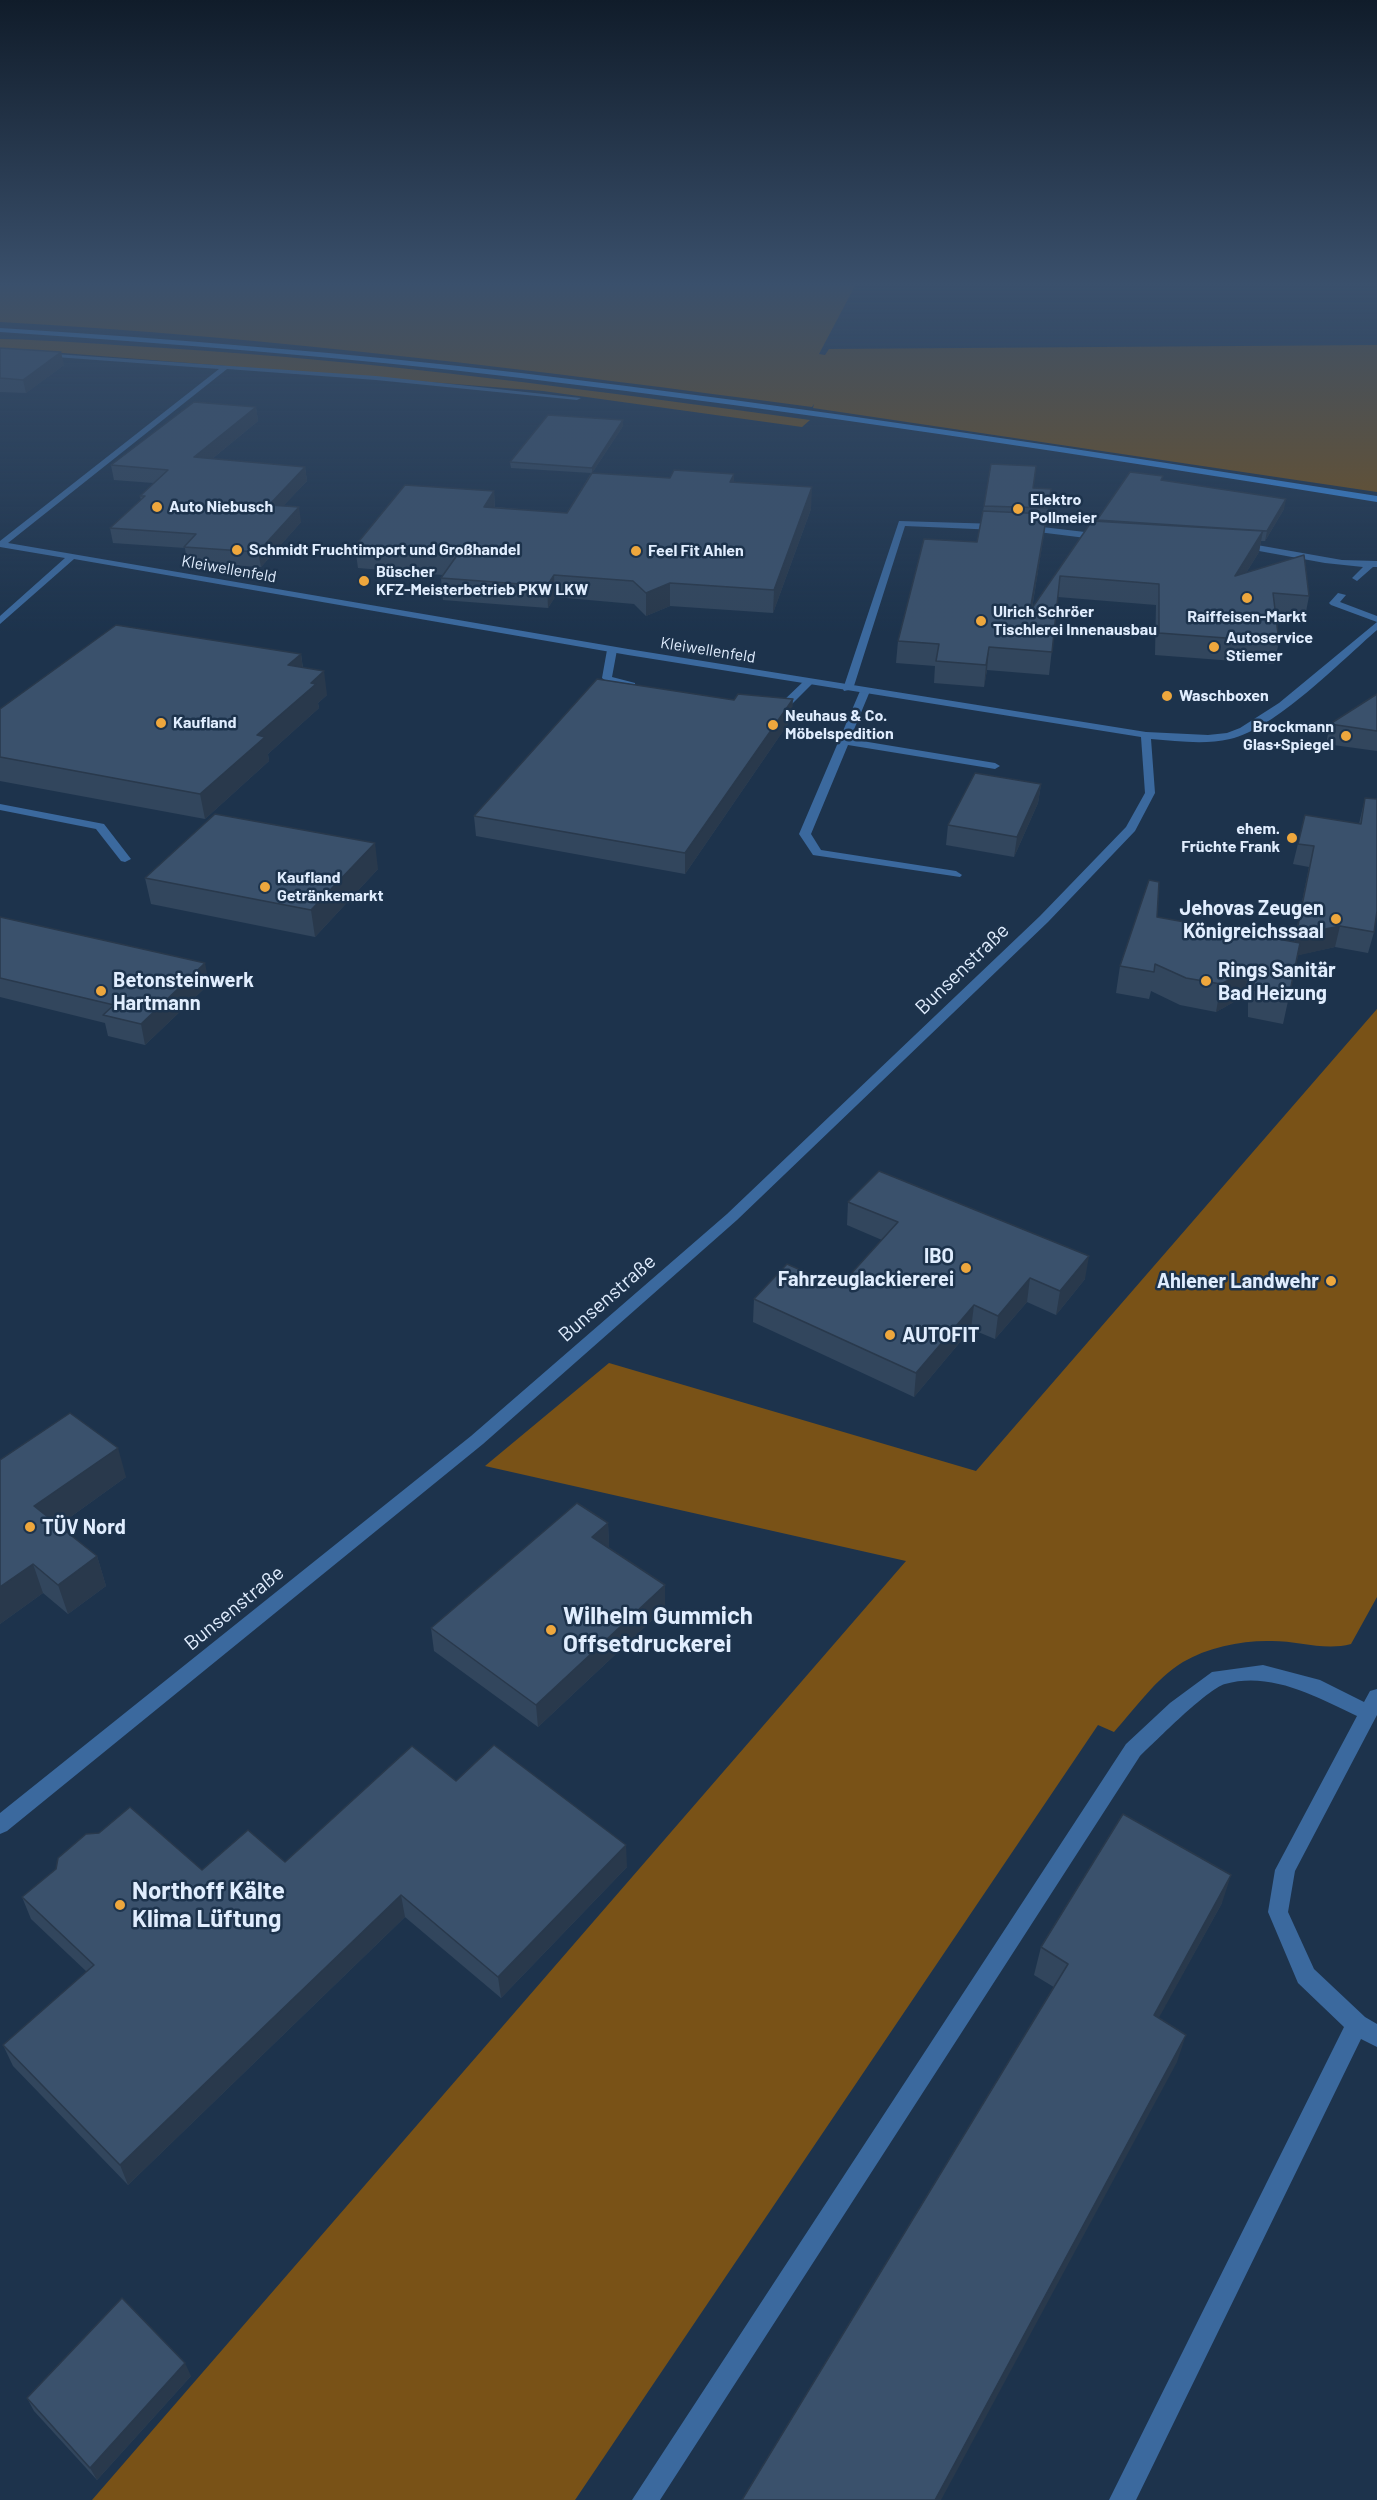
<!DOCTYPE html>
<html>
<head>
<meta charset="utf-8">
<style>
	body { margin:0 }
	canvas { display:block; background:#1d334c }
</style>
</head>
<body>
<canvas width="1377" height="2500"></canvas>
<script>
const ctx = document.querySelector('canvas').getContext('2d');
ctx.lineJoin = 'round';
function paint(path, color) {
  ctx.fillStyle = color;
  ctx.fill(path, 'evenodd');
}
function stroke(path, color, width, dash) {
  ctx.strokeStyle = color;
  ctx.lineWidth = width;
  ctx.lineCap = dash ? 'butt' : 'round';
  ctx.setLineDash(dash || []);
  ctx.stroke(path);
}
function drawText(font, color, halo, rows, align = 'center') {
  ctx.font = font + ' Barlow,sans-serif';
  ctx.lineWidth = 5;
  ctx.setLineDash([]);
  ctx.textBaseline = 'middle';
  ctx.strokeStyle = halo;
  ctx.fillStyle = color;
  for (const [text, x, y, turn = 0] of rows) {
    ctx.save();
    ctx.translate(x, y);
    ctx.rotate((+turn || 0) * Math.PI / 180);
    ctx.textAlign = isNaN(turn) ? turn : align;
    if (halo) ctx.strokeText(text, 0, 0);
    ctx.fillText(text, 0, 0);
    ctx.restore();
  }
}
paint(new Path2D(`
	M 857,282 L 819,354 L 825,355 L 829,349 L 1377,345 L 1377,492 L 813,408 L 814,404 L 812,407 C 542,371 272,337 0,322 L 0,282 Z
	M 0,339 C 54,340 109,345 164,348 C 380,361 595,391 810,420 L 802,427 L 543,391 L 0,348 Z
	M 1377,1009 L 1377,1597 L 1351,1644 C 1325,1651 1299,1641 1272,1641 C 1244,1640 1208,1647 1183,1662 C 1156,1678 1135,1709 1114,1732 L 1098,1725 L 575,2500 L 92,2500 L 906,1561 L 485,1466 L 609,1363 L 976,1471 Z`), '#795217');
paint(new Path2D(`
	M 899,521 L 998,524 L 1002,527 L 998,530 L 905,526 L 853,689 L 844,691 L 843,689 Z
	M 1025,525 L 1102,534 L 1106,537 L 1102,540 L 1022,530 L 1022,526 Z
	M 1240,542 L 1342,560 L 1377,561 L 1377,567 L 1373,567 L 1357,581 L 1352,578 L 1363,567 L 1325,563 L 1237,547 L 1237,543 Z
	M 1338,593 L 1346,595 L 1340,602 L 1377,616 L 1377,622 L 1331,605 L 1329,603 Z
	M 612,647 L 617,650 L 612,677 L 635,683 L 635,687 L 610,684 L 602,678 L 607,650 Z
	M 805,680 L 814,682 L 789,707 L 769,709 L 769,705 L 782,702 Z
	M 865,688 L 870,691 L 850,739 L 995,763 L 1000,766 L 995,769 L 848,745 L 811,834 L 821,850 L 956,871 L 962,875 L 960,877 L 813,855 L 799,834 L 860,691 Z
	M 0,804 L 104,824 L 131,859 L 125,862 L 121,861 L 96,829 L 0,810 Z
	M 1263,1665 L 1320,1680 L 1364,1702 L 1370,1691 L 1377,1689 L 1377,1715 L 1295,1871 L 1288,1912 L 1314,1969 L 1365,2017 L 1377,2024 L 1377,2047 L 1361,2039 L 1136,2500 L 1109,2500 L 1344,2027 L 1298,1983 L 1268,1912 L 1275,1870 L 1357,1716 C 1317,1697 1271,1671 1225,1684 C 1207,1689 1156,1741 1140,1756 L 660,2500 L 632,2500 L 1126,1744 L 1170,1703 L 1212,1672 Z`), '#3b699e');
paint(new Path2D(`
	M 40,353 L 376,376 L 581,398 L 577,400 L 376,380 L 227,369 L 8,543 L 628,649 L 1146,732 L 1208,735 L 1227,733 L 1240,728 L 1279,703 L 1377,622 L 1377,630 C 1341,661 1275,729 1230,739 C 1204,745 1177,741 1151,739 L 1155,793 L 1135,831 L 1048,922 L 737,1220 L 483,1444 L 7,1831 L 0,1834 L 0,1813 L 471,1436 L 727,1214 L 1040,916 L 1126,827 L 1145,793 L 1141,737 L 628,655 L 74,559 L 0,624 L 0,616 L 65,558 L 0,547 L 0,541 L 219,369 L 42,356 Z`), '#3b699e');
paint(new Path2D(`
	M 0,328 C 174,339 348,353 521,373 C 807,407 1092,451 1377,496 L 1377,502 C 1092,456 807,412 521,378 C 348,357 174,344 0,332 Z`), '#3986da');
paint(new Path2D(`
	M 0,348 L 64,365 L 26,393 L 0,392 Z
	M 256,407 L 258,421 L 212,459 L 305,467 L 307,481 L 283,506 L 301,522 L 261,567 L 187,562 L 185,548 L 113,543 L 110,528 L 141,500 L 140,496 L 154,483 L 114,480 L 111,465 Z
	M 623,420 L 623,426 L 592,473 L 734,482 L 811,509 L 773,613 L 670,606 L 646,616 L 634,604 L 555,597 L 548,608 L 443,600 L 441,578 L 443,575 L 358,568 L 355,546 L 494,491 L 495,507 L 567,513 L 591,473 L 511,468 L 510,462 Z
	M 1163,480 L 1284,509 L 1265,541 L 1261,541 L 1259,552 L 1246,573 L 1309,596 L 1305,617 L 1276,615 L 1279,642 L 1274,664 L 1155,655 L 1156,605 L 1058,597 L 1049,675 L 987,670 L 984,687 L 934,683 L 935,666 L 896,663 L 898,641 L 977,542 L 984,506 L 1033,488 L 1051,489 L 1032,609 L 1097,521 Z
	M 301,654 L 303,668 L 327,695 L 318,703 L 319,708 L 268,754 L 269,761 L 205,819 L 0,781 L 0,709 Z
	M 1377,694 L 1377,751 L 1326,744 L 1330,724 Z
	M 734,700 L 792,718 L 685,874 L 476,836 L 474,816 Z
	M 1041,784 L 1038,803 L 1014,857 L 946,845 L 948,825 Z
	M 1365,798 L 1374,932 L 1368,953 L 1335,947 L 1298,955 L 1283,1024 L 1248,1017 L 1248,994 L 1216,1012 L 1180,1005 L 1151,991 L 1149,999 L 1116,993 L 1120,966 L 1157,917 L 1294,942 L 1309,867 L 1293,864 L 1305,815 L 1359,824 Z
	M 378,869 L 315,937 L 151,904 L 145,878 Z
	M 0,917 L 209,984 L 145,1045 L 108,1036 L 105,1023 L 0,997 Z
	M 848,1202 L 1085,1279 L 1056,1315 L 1027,1302 L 995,1339 L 971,1329 L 914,1397 L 753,1322 L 754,1299 L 839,1287 L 882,1240 L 847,1225 Z
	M 0,1460 L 126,1477 L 58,1526 L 97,1556 L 106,1586 L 68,1614 L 43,1593 L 0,1624 Z
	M 608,1523 L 609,1546 L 607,1548 L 665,1608 L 538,1727 L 434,1651 L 431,1628 Z
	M 456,1781 L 627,1867 L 501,1998 L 405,1917 L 128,2185 L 13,2066 L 3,2045 L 87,1972 L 31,1919 L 22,1897 L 202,1870 L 285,1862 Z
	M 1222,1903 L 1158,2018 L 1177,2062 L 1034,1975 L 1041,1947 Z
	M 191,2376 L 97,2480 L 34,2411 L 27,2398 Z`), '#32465d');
paint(new Path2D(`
	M 61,352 L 64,365 L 26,393 L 23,380 Z
	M 256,407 L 258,421 L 196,472 L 194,457 Z
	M 623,420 L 623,426 L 592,473 L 592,468 Z
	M 305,467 L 307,481 L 271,519 L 269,505 Z
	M 734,474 L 734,495 L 730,482 Z
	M 812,487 L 811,509 L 773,613 L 774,590 Z
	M 494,491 L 495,512 L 484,507 Z
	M 1286,499 L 1284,509 L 1265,541 L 1267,531 Z
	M 299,507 L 301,522 L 261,567 L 258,552 Z
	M 1047,514 L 1044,534 L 1028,632 L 1030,611 Z
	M 1263,531 L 1259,552 L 1231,597 L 1235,576 Z
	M 554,575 L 555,597 L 548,608 L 547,586 Z
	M 670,583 L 670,606 L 646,616 L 646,593 Z
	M 989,647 L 987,670 L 984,687 L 986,665 Z
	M 301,654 L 304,678 L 288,665 Z
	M 324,671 L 327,695 L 318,703 L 319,708 L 268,754 L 269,761 L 205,819 L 200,794 L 257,735 Z
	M 793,699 L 792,718 L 685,874 L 685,853 Z
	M 1041,784 L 1038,803 L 1014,857 L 1017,837 Z
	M 375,843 L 378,869 L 315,937 L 311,910 Z
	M 1340,926 L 1335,947 L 1291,957 L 1296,935 Z
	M 205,963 L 209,984 L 145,1045 L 141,1024 Z
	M 1254,967 L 1248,994 L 1216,1012 L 1221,984 Z
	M 1089,1256 L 1085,1279 L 1056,1315 L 1060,1291 Z
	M 1030,1278 L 1027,1302 L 995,1339 L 998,1316 Z
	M 974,1305 L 971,1329 L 914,1397 L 916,1373 Z
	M 118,1448 L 126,1477 L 44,1536 L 34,1506 Z
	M 608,1523 L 609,1546 L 593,1560 L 592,1537 Z
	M 97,1556 L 106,1586 L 68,1614 L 58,1585 Z
	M 33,1564 L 43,1593 L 0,1624 L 0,1587 Z
	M 665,1585 L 665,1608 L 538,1727 L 536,1705 Z
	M 626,1845 L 627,1867 L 501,1998 L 498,1977 Z
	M 1231,1875 L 1222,1903 L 1145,2043 L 1154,2015 Z
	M 401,1895 L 405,1917 L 128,2185 L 120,2165 Z
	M 1186,2035 L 1177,2062 L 941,2500 L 935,2500 Z
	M 185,2363 L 191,2376 L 97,2480 L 90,2468 Z`), '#29394c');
const building = new Path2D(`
	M 0,348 L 61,352 L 23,380 L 0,378 Z
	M 194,402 L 256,407 L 194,457 L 305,467 L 269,505 L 299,507 L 258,552 L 184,547 L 196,534 L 110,528 L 145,496 L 140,496 L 168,470 L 111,465 Z
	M 548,415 L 623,420 L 592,468 L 510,462 Z
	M 991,464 L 1036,466 L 1033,488 L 1051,489 L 1048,508 L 984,506 Z
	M 674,470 L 734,474 L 730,482 L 812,487 L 774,590 L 670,583 L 646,593 L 633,581 L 554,575 L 547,586 L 441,578 L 458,554 L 355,546 L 405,485 L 494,491 L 484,507 L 567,513 L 592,473 L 670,478 Z
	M 1130,472 L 1163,476 L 1161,480 L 1286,499 L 1267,531 L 1097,520 Z
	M 983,511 L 1047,514 L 1030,611 L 1092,521 L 1263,531 L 1235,576 L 1304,555 L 1309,596 L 1273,593 L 1279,642 L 1159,633 L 1159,584 L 1060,576 L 1052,652 L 989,647 L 986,665 L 936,661 L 939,644 L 898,641 L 924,539 L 977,542 Z
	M 116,625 L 301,654 L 288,665 L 324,671 L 311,683 L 316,684 L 257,735 L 265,737 L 200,794 L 0,757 L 0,709 Z
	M 597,679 L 734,700 L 738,694 L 793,699 L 685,853 L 474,816 Z
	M 1377,694 L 1377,731 L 1330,724 Z
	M 975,773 L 1041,784 L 1017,837 L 948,825 Z
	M 1365,798 L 1377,799 L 1377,911 L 1374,932 L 1340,926 L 1296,935 L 1314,846 L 1298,844 L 1305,815 L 1361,824 Z
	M 215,814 L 375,843 L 311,910 L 145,878 Z
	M 1149,880 L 1159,882 L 1157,917 L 1300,943 L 1289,996 L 1254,990 L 1254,967 L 1221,984 L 1186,978 L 1155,964 L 1154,972 L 1120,966 Z
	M 0,917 L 205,963 L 141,1024 L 103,1015 L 114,1005 L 0,978 Z
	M 879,1171 L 1089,1256 L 1060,1291 L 1030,1278 L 998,1316 L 974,1305 L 916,1373 L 754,1299 L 787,1264 L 839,1287 L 898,1222 L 848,1202 Z
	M 70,1413 L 118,1448 L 34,1506 L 97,1556 L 58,1585 L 33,1564 L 0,1587 L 0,1460 Z
	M 577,1503 L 608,1523 L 592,1537 L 665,1585 L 536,1705 L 431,1628 Z
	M 494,1745 L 626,1845 L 498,1977 L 401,1895 L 120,2165 L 3,2045 L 94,1965 L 22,1897 L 56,1869 L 58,1858 L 86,1834 L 99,1833 L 130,1807 L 202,1870 L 248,1830 L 285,1862 L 412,1746 L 456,1781 Z
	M 1123,1814 L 1231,1875 L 1154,2015 L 1186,2035 L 935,2500 L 742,2500 L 1068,1964 L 1041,1947 Z
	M 122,2298 L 185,2363 L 90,2468 L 27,2398 Z`);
paint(building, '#3a516c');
stroke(building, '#29394c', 1.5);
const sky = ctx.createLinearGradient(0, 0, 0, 633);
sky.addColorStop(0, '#101c2a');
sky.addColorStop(0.45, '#3a506c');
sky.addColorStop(1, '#3a506c00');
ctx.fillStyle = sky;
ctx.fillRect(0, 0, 1377, 633);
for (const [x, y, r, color] of [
	[157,507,6,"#eea73d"],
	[1018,509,6,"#eea73d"],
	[237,550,6,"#eea73d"],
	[636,551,6,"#eea73d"],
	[364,581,6,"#eea73d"],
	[1247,598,6,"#eea73d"],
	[981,621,6,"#eea73d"],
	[1214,647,6,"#eea73d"],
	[1167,696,6,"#eea73d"],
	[161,723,6,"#eea73d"],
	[773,725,6,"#eea73d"],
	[1346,736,6,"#eea73d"],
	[1292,838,6,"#eea73d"],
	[265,887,6,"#eea73d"],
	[1336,919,6,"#eea73d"],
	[1206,981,6,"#eea73d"],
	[101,991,6,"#eea73d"],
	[966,1268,6,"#eea73d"],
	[1331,1281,6,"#eea73d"],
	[890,1335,6,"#eea73d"],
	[30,1527,6,"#eea73d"],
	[551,1630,6,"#eea73d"],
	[120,1905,6,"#eea73d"]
]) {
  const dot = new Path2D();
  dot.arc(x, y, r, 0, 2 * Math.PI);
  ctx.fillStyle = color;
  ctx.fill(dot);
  stroke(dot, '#1d334c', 2);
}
drawText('bold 16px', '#e0edfe', '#1d334c', [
	["Elektro",1030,500],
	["Pollmeier",1030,518],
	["Auto Niebusch",169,507],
	["Schmidt Fruchtimport und Großhandel",249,550],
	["Feel Fit Ahlen",648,551],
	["Büscher",376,572],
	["KFZ-Meisterbetrieb PKW LKW",376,590],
	["Ulrich Schröer",993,612],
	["Tischlerei Innenausbau",993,630],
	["Raiffeisen-Markt",1247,617,"center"],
	["Autoservice",1226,638],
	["Stiemer",1226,656],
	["Waschboxen",1179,696],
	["Neuhaus & Co.",785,716],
	["Möbelspedition",785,734],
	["Kaufland",173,723],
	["Brockmann",1334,727,"right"],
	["Glas+Spiegel",1334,745,"right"],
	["ehem.",1280,829,"right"],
	["Früchte Frank",1280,847,"right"],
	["Kaufland",277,878],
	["Getränkemarkt",277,896]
], 'left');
drawText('16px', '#e0edfe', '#1d334c', [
	["Kleiwellenfeld",229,569,10],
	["Kleiwellenfeld",708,650,9]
]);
drawText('bold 20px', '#e0edfe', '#1d334c', [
	["Jehovas Zeugen",1324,908,"right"],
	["Königreichssaal",1324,931,"right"],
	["Rings Sanitär",1218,970],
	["Bad Heizung",1218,993],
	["Betonsteinwerk",113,980],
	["Hartmann",113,1003],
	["IBO",954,1256,"right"],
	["Fahrzeuglackiererei",954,1279,"right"],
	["Ahlener Landwehr",1319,1281,"right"],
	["AUTOFIT",902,1335],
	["TÜV Nord",42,1527]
], 'left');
drawText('20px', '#e0edfe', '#1d334c', [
	["Bunsenstraße",962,969,-44],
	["Bunsenstraße",607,1298,-41],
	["Bunsenstraße",234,1608,-39]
]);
drawText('bold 24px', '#e0edfe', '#1d334c', [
	["Wilhelm Gummich",563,1616],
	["Offsetdruckerei",563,1644],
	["Northoff Kälte",132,1891],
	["Klima Lüftung",132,1919]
], 'left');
</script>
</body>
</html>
